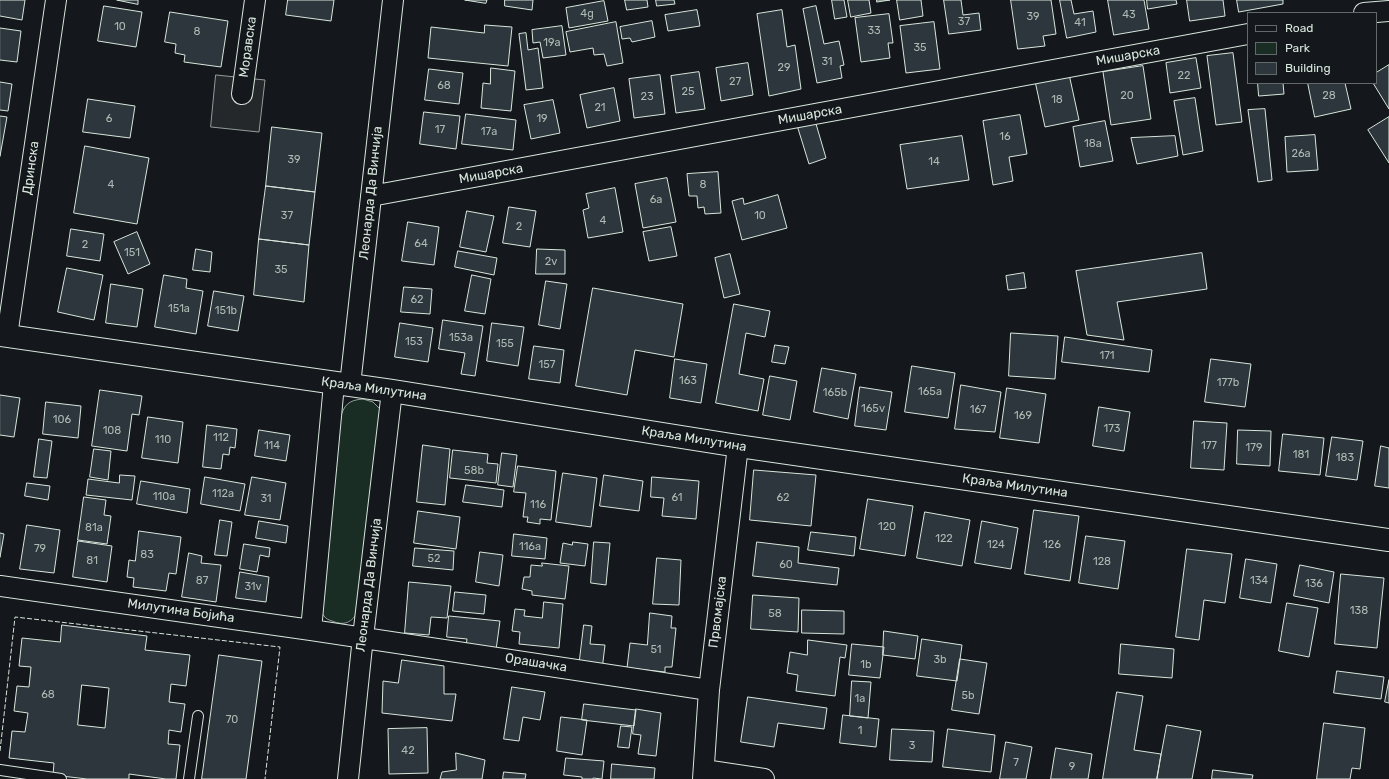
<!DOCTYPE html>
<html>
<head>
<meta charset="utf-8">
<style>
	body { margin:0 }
	#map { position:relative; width:1389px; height:779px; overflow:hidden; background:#14181c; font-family:Rubik,sans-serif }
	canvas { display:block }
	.legend { position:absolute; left:1247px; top:12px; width:130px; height:72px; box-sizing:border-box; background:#14181c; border:1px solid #626a69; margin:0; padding:5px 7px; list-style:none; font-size:12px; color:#d8e6dc }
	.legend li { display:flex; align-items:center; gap:8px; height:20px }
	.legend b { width:20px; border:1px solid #626a69 }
</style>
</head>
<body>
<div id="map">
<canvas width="1389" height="779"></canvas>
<ul class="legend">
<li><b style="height:5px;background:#14181c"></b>Road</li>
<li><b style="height:11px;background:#1a2d24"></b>Park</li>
<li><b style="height:11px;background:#2c363c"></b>Building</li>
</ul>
</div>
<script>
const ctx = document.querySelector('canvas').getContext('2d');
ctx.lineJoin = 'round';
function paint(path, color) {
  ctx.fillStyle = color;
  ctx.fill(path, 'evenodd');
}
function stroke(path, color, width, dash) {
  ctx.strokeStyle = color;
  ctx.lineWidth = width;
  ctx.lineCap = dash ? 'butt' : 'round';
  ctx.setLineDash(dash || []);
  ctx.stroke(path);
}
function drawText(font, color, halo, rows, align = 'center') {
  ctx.font = font + ' Rubik,sans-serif';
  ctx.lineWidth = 3;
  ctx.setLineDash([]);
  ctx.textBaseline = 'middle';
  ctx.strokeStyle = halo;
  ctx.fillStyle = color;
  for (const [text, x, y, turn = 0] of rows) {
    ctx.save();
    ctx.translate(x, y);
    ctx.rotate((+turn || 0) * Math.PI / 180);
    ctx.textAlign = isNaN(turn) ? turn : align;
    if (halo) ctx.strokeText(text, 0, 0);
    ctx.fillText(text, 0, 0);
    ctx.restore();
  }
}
const green = new Path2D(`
	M 363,399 L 373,402 L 380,409 L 358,611 C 352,623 344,626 332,621 C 329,620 326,619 324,616 C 322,614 321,610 320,607 L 340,419 C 344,405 348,400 363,399 Z`);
paint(green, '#1a2d24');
stroke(green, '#939e99', 1);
const parking = new Path2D(`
	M 216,75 L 265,80 L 259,132 L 211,127 Z`);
paint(parking, '#24282b');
stroke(parking, '#939e99', 1);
const building = new Path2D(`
	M 0,0 L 25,0 L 22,20 L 0,16 Z
	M 117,0 L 138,0 L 138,4 Z
	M 288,0 L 334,0 L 331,21 L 286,15 Z
	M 465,0 L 487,0 L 486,3 Z
	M 505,0 L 533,0 L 532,10 L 505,6 Z
	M 625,0 L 647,0 L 648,7 L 627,10 Z
	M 656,0 L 674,0 L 675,4 L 657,6 Z
	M 832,0 L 844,0 L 847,17 L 835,19 Z
	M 848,0 L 869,0 L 871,13 L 851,17 Z
	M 877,0 L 890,0 L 877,2 Z
	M 897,0 L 921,0 L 923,16 L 900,20 Z
	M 944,0 L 961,0 L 963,15 L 979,13 L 981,30 L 949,34 Z
	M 1011,0 L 1051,0 L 1056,34 L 1043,36 L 1045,46 L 1018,49 Z
	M 1060,0 L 1071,0 L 1074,14 L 1093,11 L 1096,32 L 1067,38 Z
	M 1108,0 L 1144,0 L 1149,29 L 1114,35 Z
	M 1147,0 L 1176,0 L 1177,4 L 1148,9 Z
	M 1187,0 L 1223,0 L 1225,16 L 1190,21 Z
	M 1237,0 L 1283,0 L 1283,4 L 1239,12 Z
	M 604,1 L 608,21 L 569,28 L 566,8 Z
	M 104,6 L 142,12 L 136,47 L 98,41 Z
	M 816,6 L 824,44 L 839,41 L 844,65 L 840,66 L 842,78 L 817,83 L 803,9 Z
	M 697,10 L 700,26 L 668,31 L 665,15 Z
	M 782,10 L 787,47 L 795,45 L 801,89 L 769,96 L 757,14 Z
	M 170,12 L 228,21 L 221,67 L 184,62 L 185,55 L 175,53 L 176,44 L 165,42 Z
	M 889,14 L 893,43 L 888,43 L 890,58 L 861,62 L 855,18 Z
	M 652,21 L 655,37 L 632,42 L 630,38 L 622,39 L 620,27 Z
	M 616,22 L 623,63 L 607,66 L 604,54 L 594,55 L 593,48 L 570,52 L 566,32 Z
	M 934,22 L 940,69 L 906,73 L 900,26 Z
	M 485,25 L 512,27 L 508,66 L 428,58 L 431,27 L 484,33 Z
	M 562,26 L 566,55 L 543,58 L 540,42 L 533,43 L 532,30 Z
	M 0,28 L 21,31 L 17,62 L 0,60 Z
	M 526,33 L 528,50 L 538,48 L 543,88 L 526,90 L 519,34 Z
	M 1233,53 L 1242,122 L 1216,125 L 1207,56 Z
	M 1196,58 L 1201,88 L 1170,93 L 1166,63 Z
	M 748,63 L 753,95 L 721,101 L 716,68 Z
	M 1389,65 L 1389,109 L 1373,83 L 1376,83 L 1376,73 Z
	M 1143,66 L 1151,119 L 1111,125 L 1103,72 Z
	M 491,68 L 515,71 L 511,111 L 481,108 L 483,83 L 490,84 Z
	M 429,69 L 463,73 L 459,104 L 425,100 Z
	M 699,72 L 705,109 L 676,113 L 671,76 Z
	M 1069,74 L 1079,120 L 1045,127 L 1035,81 Z
	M 660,75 L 665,114 L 634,118 L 629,79 Z
	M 0,82 L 12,84 L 8,111 L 0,110 Z
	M 1258,83 L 1283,83 L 1284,94 L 1259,96 Z
	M 1308,83 L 1345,83 L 1351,109 L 1315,117 Z
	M 614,88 L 620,121 L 587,128 L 580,95 Z
	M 1195,98 L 1203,151 L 1183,155 L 1174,101 Z
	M 88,99 L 135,106 L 130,138 L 83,132 Z
	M 553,100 L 560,133 L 531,139 L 524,105 Z
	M 1265,109 L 1272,180 L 1258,182 L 1248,110 Z
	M 424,112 L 460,116 L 456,149 L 420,144 Z
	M 466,114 L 516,120 L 513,150 L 462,144 Z
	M 1020,115 L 1027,154 L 1009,157 L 1013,181 L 993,185 L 983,121 Z
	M 0,116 L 7,117 L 0,156 Z
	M 814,117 L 826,158 L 809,164 L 796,122 Z
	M 1389,117 L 1389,163 L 1368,130 Z
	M 1105,121 L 1113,161 L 1080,167 L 1073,127 Z
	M 272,127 L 322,133 L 315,192 L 266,186 Z
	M 1315,135 L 1318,170 L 1287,172 L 1285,137 Z
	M 962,136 L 969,180 L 907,189 L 900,145 Z
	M 1175,136 L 1178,156 L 1137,164 L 1131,138 Z
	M 85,146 L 149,158 L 137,224 L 74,213 Z
	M 718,172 L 721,213 L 705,214 L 704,207 L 698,208 L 697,196 L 689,196 L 687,174 Z
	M 667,178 L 676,222 L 643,228 L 635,184 Z
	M 266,186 L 315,192 L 309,245 L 259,239 Z
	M 615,188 L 623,232 L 588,238 L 583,210 L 589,208 L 586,194 Z
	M 778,195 L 787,228 L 742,240 L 732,201 L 743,198 L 744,204 Z
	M 509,207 L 536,211 L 530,247 L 503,243 Z
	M 467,211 L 494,216 L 486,252 L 460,247 Z
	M 408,222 L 439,227 L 434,265 L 402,261 Z
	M 671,227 L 677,256 L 649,261 L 643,232 Z
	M 71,229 L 104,234 L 100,261 L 67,256 Z
	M 137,232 L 150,264 L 128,274 L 114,242 Z
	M 259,239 L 309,245 L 304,302 L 254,295 Z
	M 196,249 L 212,252 L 210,272 L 193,270 Z
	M 537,249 L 565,250 L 565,274 L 536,274 Z
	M 458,251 L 497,258 L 494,275 L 455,267 Z
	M 1202,253 L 1207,289 L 1117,302 L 1124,340 L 1087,335 L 1076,271 Z
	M 730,254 L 740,294 L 724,298 L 715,258 Z
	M 67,268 L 103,275 L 94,320 L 58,312 Z
	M 1024,273 L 1026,288 L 1008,290 L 1006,276 Z
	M 164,275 L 187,279 L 186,288 L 203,291 L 196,334 L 155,327 Z
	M 472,275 L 491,279 L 485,314 L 465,311 Z
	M 546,281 L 567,284 L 560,329 L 539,325 Z
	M 111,284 L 143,289 L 137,327 L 106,323 Z
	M 404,287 L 432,289 L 430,314 L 401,312 Z
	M 593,288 L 683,304 L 674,357 L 635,350 L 627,395 L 576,386 Z
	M 214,291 L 244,296 L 238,331 L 208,326 Z
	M 734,304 L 770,311 L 765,337 L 746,333 L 739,374 L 764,379 L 758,411 L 716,403 Z
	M 443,320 L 483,326 L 475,376 L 461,374 L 465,353 L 439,349 Z
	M 400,323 L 433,328 L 428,362 L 395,357 Z
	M 492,323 L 524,327 L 518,366 L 487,361 Z
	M 1011,333 L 1058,336 L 1055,379 L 1009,376 Z
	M 1065,337 L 1152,350 L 1149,372 L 1062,362 Z
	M 775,345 L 789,347 L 785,364 L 772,362 Z
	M 534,346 L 564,350 L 560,383 L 529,379 Z
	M 675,359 L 707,364 L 701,403 L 670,398 Z
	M 1211,359 L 1251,364 L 1245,407 L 1205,402 Z
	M 912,366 L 955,373 L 948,418 L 905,412 Z
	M 822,368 L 856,374 L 848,419 L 814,412 Z
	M 770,376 L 797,381 L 790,420 L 763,415 Z
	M 961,385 L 1001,392 L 995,432 L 955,429 Z
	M 860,387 L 892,392 L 886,430 L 855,426 Z
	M 1007,388 L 1046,394 L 1039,443 L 1000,438 Z
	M 100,390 L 142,396 L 139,415 L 132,414 L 127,451 L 92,446 Z
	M 0,395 L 20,398 L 14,437 L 0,435 Z
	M 46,402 L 81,406 L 78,438 L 43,434 Z
	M 1099,407 L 1130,412 L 1124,451 L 1093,446 Z
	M 148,417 L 183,422 L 178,463 L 142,458 Z
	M 1194,421 L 1227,423 L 1224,470 L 1191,468 Z
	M 207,425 L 237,429 L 235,448 L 230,447 L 229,455 L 223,454 L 221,469 L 203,467 Z
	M 259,430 L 290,435 L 286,461 L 255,456 Z
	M 1238,430 L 1271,431 L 1270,466 L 1237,464 Z
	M 1283,434 L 1324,438 L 1320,475 L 1279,471 Z
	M 1332,437 L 1363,441 L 1357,480 L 1326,476 Z
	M 39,439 L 52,441 L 47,478 L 34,477 Z
	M 423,445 L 450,449 L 445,505 L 417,502 Z
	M 1381,446 L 1389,448 L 1389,488 L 1375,486 Z
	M 94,449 L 111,451 L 108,480 L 90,477 Z
	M 453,450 L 488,454 L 487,463 L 498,464 L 496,483 L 450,478 Z
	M 502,453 L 517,455 L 513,487 L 498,485 Z
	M 518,466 L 556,471 L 551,520 L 540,519 L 540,524 L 527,522 L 528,517 L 523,517 L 526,493 L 514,492 Z
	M 754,470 L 816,475 L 811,526 L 750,520 Z
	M 563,473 L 597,478 L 591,527 L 556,522 Z
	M 120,475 L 135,476 L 132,500 L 86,495 L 88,479 L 119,483 Z
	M 604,475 L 643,481 L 639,511 L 600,506 Z
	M 205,477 L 245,484 L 240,511 L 201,504 Z
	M 252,477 L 286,483 L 280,520 L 245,515 Z
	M 652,477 L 699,481 L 696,519 L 662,516 L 664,498 L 651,497 Z
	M 141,481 L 190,489 L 187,513 L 137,504 Z
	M 27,483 L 50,486 L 48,500 L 25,496 Z
	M 466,485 L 504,490 L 502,507 L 463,502 Z
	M 84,497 L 106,500 L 104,515 L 111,516 L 107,544 L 78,540 Z
	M 868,499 L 913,506 L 905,556 L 860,549 Z
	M 1034,510 L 1079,516 L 1070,581 L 1025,574 Z
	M 418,511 L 460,517 L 456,549 L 414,543 Z
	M 925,512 L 970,520 L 962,566 L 917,558 Z
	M 220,520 L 232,522 L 227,556 L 215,555 Z
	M 259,521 L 288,526 L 286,543 L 256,538 Z
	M 982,521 L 1018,528 L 1011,569 L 975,563 Z
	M 27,525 L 60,530 L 54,573 L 20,569 Z
	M 139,531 L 181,537 L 176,574 L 169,573 L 166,591 L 133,587 L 134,578 L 127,577 L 129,560 L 135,561 Z
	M 811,532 L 856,537 L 854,556 L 808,550 Z
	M 0,533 L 4,534 L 0,557 Z
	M 514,534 L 547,538 L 545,559 L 512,556 Z
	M 1086,536 L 1125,541 L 1118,589 L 1079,583 Z
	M 78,541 L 112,546 L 107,582 L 73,577 Z
	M 573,542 L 588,544 L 585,566 L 560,563 L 563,543 L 572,545 Z
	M 594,542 L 610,543 L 606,585 L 591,583 Z
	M 757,542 L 799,547 L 798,563 L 839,568 L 837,585 L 753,576 Z
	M 244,544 L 270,548 L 269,557 L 260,555 L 257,572 L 240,569 Z
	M 415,548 L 454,551 L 453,570 L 413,566 Z
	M 1187,549 L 1232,554 L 1225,603 L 1204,600 L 1199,640 L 1176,637 Z
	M 480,552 L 503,555 L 499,586 L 476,582 Z
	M 189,553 L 202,556 L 201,563 L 221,565 L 216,602 L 182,597 Z
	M 657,558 L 681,560 L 679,605 L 653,604 Z
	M 1246,559 L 1277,564 L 1271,603 L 1240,598 Z
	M 542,563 L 569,566 L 565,599 L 532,595 L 532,591 L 522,589 L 524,577 L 530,577 L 531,565 L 542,566 Z
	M 1300,565 L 1334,572 L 1329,603 L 1294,596 Z
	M 240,572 L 269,577 L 266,602 L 236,598 Z
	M 1341,574 L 1384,578 L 1377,648 L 1335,644 Z
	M 409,582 L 451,586 L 447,618 L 431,617 L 429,635 L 405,633 Z
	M 455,592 L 486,595 L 484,614 L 453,611 Z
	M 753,595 L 799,598 L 798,632 L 751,629 Z
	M 544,602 L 563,604 L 559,648 L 519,644 L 520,632 L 512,631 L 515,609 L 525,610 L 524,616 L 542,618 Z
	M 1287,603 L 1318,608 L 1309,657 L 1279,651 Z
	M 802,610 L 844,611 L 844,634 L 802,633 Z
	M 650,613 L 672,616 L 671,628 L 676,628 L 672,667 L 665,667 L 665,672 L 627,668 L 630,643 L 647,645 Z
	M 449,616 L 500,621 L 496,650 L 466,646 L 467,639 L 447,637 Z
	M 62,625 L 147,636 L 145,650 L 190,655 L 186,686 L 171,684 L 169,702 L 185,704 L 181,732 L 169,730 L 168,744 L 180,745 L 176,779 L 166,779 L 129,774 L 129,779 L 87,779 L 53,775 L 54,763 L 9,758 L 12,731 L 25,732 L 28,713 L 14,711 L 17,686 L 29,687 L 31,667 L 19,666 L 22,638 L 60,642 ZM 82,685 L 109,688 L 105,728 L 78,725 Z
	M 584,625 L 592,626 L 590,644 L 605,645 L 602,670 L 579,667 Z
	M 884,631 L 918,636 L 915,659 L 883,655 Z
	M 922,639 L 962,645 L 957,681 L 917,676 Z
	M 808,640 L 847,645 L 845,658 L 840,657 L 835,696 L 796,691 L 798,675 L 787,673 L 790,652 L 807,655 Z
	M 852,644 L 884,647 L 880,678 L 849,675 Z
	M 1121,644 L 1174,649 L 1172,678 L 1119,674 Z
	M 219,655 L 262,661 L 246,779 L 202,779 Z
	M 960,659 L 987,663 L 979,714 L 952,710 Z
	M 402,660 L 444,666 L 444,694 L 456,694 L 452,721 L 382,713 L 383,681 L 398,683 Z
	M 1337,671 L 1384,677 L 1381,699 L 1334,693 Z
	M 1389,680 L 1389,703 L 1385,702 Z
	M 852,681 L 871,682 L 868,718 L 850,716 Z
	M 512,687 L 545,692 L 540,720 L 523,717 L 519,741 L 504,739 Z
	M 1117,692 L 1143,696 L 1134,750 L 1161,754 L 1157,779 L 1103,779 Z
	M 748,697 L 827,708 L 824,729 L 778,723 L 774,747 L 741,742 Z
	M 584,704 L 636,710 L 634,726 L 582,720 Z
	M 636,709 L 661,713 L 656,756 L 638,754 L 641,735 L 633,734 Z
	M 843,715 L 879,719 L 876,747 L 840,743 Z
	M 561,717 L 587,720 L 582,755 L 557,751 Z
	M 1324,723 L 1365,728 L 1360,769 L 1352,768 L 1350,779 L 1317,779 Z
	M 1167,725 L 1201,731 L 1192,779 L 1157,779 Z
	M 621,726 L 632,727 L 629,748 L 618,747 Z
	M 427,728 L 428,773 L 389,774 L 388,729 Z
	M 892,729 L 934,731 L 932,762 L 890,760 Z
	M 948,729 L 995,735 L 991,772 L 943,767 Z
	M 1006,742 L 1032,747 L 1026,779 L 1000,779 Z
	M 1056,748 L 1092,754 L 1088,779 L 1051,779 Z
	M 456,753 L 485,760 L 482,779 L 440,779 L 442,772 L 456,770 Z
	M 566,758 L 604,761 L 602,779 L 593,778 L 593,779 L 582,779 L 582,777 L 564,775 Z
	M 612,764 L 655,768 L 654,779 L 611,779 Z
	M 1213,770 L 1253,775 L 1252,779 L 1212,779 Z
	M 504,772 L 526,774 L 525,779 L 503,779 Z`);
paint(building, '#2c363c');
stroke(building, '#d8e6dc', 1);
const lane = new Path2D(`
	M 0,770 L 61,779
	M 189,779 L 198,716`);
const street = new Path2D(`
	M 1364,13 L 1389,11
	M 242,94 L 255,0
	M 371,196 L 1248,34
	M 7,336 L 56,0
	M 350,385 L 393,0
	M 0,586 L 311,630 L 709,690
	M 311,630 L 334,384
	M 704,770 L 764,779
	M 348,779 L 363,637 L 392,391
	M 703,779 L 709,690 L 738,446`);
const secondary = new Path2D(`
	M 0,335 L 392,391 L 738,446 L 1389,540`);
stroke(lane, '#d8e6dc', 12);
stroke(street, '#d8e6dc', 22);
stroke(secondary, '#d8e6dc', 24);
stroke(lane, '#14181c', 10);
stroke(street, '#14181c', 20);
stroke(secondary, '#14181c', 22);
stroke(new Path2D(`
	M 0,751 L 15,617 L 280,647 L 265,779`), '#d8e6dc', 1, [5, 2]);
drawText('11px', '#adbab4', null, [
	["4g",587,14],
	["43",1129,15],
	["39",1033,17],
	["37",964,22],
	["41",1080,23],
	["10",120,27],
	["33",874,31],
	["8",197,32],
	["19a",552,43],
	["35",920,48],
	["31",827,62],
	["29",784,68],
	["22",1184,76],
	["27",735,82],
	["68",444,86],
	["25",688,92],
	["20",1127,96],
	["28",1329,96],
	["23",647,97],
	["18",1057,100],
	["21",600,108],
	["6",109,119],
	["19",542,119],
	["17",440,130],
	["17a",489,132],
	["16",1005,137],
	["18a",1093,144],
	["26a",1301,154],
	["39",294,160],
	["14",934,162],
	["4",111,185],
	["8",703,185],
	["6a",656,200],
	["37",287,216],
	["10",760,216],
	["4",603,221],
	["2",519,227],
	["64",421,244],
	["2",85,245],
	["151",132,253],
	["2v",551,262],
	["35",281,270],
	["62",417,300],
	["151a",179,309],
	["151b",226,311],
	["153a",461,338],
	["153",414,342],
	["155",505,344],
	["171",1107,356],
	["157",547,365],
	["163",688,381],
	["177b",1228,383],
	["165a",930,392],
	["165b",835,393],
	["165v",873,409],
	["167",978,410],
	["169",1023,416],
	["106",62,420],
	["173",1112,429],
	["108",112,431],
	["112",221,438],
	["110",163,440],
	["114",272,446],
	["177",1209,446],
	["179",1254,448],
	["181",1301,455],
	["183",1345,458],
	["58b",474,471],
	["112a",223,494],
	["110a",164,497],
	["61",677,498],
	["62",783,498],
	["31",266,499],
	["116",538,505],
	["120",887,527],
	["81a",94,528],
	["122",944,539],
	["124",996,545],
	["126",1052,545],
	["116a",530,547],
	["79",40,549],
	["83",147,555],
	["52",434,559],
	["81",92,561],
	["128",1102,562],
	["60",786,565],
	["87",202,581],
	["134",1259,581],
	["136",1314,584],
	["31v",253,587],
	["138",1359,611],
	["58",775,614],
	["51",656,650],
	["3b",940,660],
	["1b",866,665],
	["68",48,695],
	["5b",968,696],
	["1a",860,699],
	["70",232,720],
	["1",860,731],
	["3",912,746],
	["42",408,751],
	["7",1016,763],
	["9",1072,767]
]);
drawText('13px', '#d8e6dc', '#14181c', [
	["Моравска",248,47,-82],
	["Мишарска",1128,56,-10],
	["Мишарска",810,115,-10],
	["Дринска",31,168,-82],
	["Мишарска",491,174,-10],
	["Леонарда Да Винчија",371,193,-84],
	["Краља Милутина",374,389,8],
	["Краља Милутина",694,439,9],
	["Краља Милутина",1015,486,8],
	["Леонарда Да Винчија",369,585,-83],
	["Милутина Бојића",181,611,8],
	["Првомајска",718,612,-83],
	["Орашачка",536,663,9]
]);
</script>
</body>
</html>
